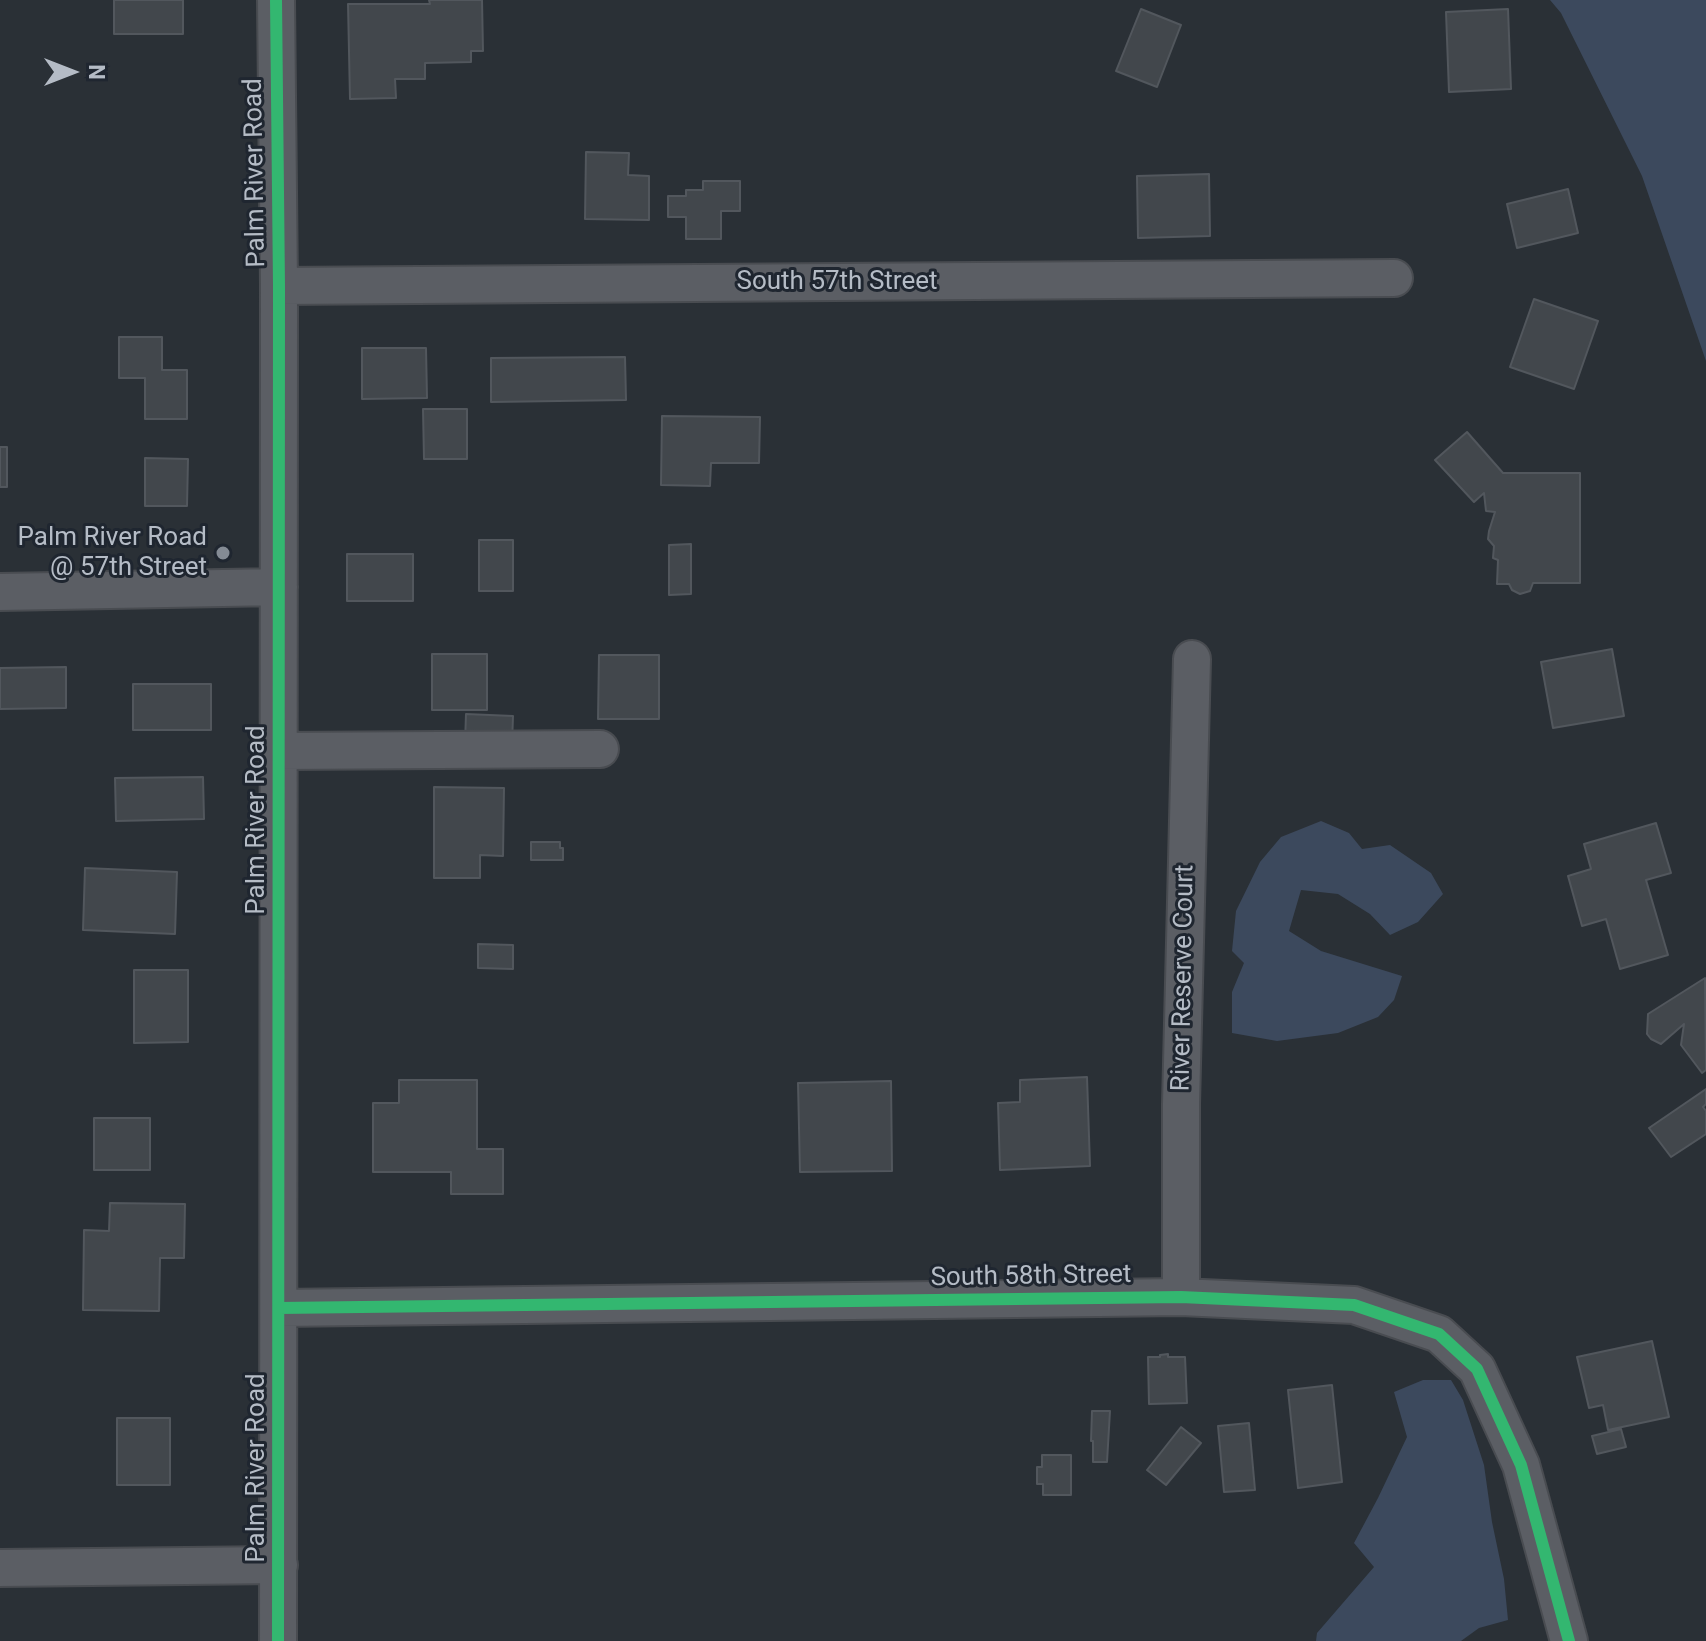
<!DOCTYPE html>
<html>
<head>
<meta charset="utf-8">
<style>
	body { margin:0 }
	#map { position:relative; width:1706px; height:1641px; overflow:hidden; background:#2a3036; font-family:Roboto,sans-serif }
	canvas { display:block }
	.north { position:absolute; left:32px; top:32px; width:80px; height:80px; -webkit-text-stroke:6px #1f2630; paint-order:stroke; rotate:90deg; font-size:22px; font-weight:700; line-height:32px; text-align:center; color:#b5bcc6 }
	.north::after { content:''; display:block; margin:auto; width:28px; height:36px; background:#b5bcc6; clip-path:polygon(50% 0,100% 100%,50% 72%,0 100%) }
</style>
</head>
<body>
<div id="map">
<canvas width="1706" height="1641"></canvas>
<div class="north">N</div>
</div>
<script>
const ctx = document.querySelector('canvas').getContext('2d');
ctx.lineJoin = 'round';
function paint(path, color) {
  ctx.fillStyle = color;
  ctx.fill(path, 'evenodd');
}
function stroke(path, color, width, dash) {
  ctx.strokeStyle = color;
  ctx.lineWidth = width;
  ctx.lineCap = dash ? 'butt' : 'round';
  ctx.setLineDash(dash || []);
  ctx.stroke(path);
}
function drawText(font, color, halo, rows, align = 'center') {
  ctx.font = font + ' Roboto,sans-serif';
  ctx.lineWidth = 6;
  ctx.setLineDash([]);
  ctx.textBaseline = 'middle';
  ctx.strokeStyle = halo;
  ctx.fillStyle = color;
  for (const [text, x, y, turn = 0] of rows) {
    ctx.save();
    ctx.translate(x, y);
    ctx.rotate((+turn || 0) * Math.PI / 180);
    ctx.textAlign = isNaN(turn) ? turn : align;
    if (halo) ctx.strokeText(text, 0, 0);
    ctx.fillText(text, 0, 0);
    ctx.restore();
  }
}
paint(new Path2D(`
	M 1550,0 L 1706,0 L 1706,361 L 1642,176 L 1561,13 Z
	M 1321,821 L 1349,833 L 1362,849 L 1390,845 L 1431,873 L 1443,894 L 1418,922 L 1390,935 L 1370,914 L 1338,894 L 1301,890 L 1289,931 L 1321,951 L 1402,976 L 1394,1000 L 1378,1017 L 1338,1033 L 1277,1041 L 1232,1033 L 1232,992 L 1244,963 L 1232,951 L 1236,911 L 1260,862 L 1281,837 Z
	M 1423,1380 L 1451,1380 L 1463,1400 L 1484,1465 L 1492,1522 L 1504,1579 L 1508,1620 L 1479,1628 L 1461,1641 L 1316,1641 L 1317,1633 L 1374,1567 L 1354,1543 L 1378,1498 L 1407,1437 L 1394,1392 Z`), '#3c495d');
const building = new Path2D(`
	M 114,0 L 183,0 L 183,34 L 114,34 Z
	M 429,0 L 482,0 L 483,51 L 471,51 L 471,62 L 425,63 L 425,79 L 395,79 L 396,98 L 350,99 L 348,4 L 430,4 Z
	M 1141,9 L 1181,25 L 1157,87 L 1116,71 Z
	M 1508,9 L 1511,89 L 1449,92 L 1446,12 Z
	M 586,152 L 629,153 L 628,175 L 649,176 L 649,220 L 585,219 Z
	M 1209,174 L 1210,236 L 1138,238 L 1137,176 Z
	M 703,181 L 740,181 L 740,211 L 721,211 L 721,239 L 686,239 L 686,217 L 668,217 L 668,196 L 686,196 L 686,190 L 703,190 Z
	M 1568,189 L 1578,233 L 1517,248 L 1507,204 Z
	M 1534,299 L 1598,321 L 1574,389 L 1510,367 Z
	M 119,337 L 162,337 L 162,370 L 187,370 L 187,419 L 145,419 L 145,378 L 119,378 Z
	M 362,348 L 426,348 L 427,398 L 362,399 Z
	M 625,357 L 626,400 L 491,402 L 491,358 Z
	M 423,409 L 467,409 L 467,459 L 424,459 Z
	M 662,416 L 760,417 L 759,463 L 711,463 L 710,486 L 661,485 Z
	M 1467,432 L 1503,473 L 1580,473 L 1580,583 L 1533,583 L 1530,591 L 1520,594 L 1512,590 L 1509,584 L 1497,584 L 1498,560 L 1493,558 L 1494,546 L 1488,539 L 1489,531 L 1495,512 L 1486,511 L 1484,493 L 1474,502 L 1435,460 Z
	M 0,447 L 7,447 L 7,487 L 0,487 Z
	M 145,458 L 188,459 L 187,506 L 145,506 Z
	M 479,540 L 513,540 L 513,591 L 479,591 Z
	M 691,544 L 691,594 L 669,595 L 669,545 Z
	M 347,554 L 413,554 L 413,601 L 347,601 Z
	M 1612,649 L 1624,716 L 1553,728 L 1541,662 Z
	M 432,654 L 487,654 L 487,710 L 432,710 Z
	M 599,655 L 659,655 L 659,719 L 598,719 Z
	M 66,667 L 66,708 L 0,709 L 0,668 Z
	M 133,684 L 211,684 L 211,730 L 133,730 Z
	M 466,714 L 513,716 L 512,745 L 465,743 Z
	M 203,777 L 204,819 L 116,821 L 115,778 Z
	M 434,787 L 504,788 L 503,856 L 480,855 L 480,878 L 434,878 Z
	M 1656,823 L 1671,873 L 1646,880 L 1668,955 L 1620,969 L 1606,919 L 1582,926 L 1568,876 L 1591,869 L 1584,844 Z
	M 531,842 L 560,842 L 560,848 L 563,848 L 563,860 L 531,860 Z
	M 85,868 L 177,872 L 175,934 L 83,930 Z
	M 478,944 L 513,945 L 513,969 L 478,968 Z
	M 134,970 L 188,970 L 188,1042 L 134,1043 Z
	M 1705,978 L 1706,1070 L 1702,1073 L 1681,1045 L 1684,1024 L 1661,1044 L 1651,1039 L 1647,1034 L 1648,1014 Z
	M 1087,1077 L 1090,1166 L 1000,1170 L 998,1103 L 1020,1102 L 1020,1080 Z
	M 399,1080 L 477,1080 L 477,1149 L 503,1149 L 503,1194 L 451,1194 L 451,1172 L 373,1172 L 373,1103 L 399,1103 Z
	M 891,1081 L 892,1171 L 800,1172 L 798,1083 Z
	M 1706,1089 L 1706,1104 L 1703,1107 L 1706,1111 L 1706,1134 L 1671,1157 L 1649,1128 Z
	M 94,1118 L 150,1118 L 150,1170 L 94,1170 Z
	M 110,1203 L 185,1204 L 184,1258 L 160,1258 L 159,1311 L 83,1310 L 84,1230 L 109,1231 Z
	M 1652,1341 L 1669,1417 L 1608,1430 L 1603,1405 L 1589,1408 L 1577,1357 Z
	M 1168,1354 L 1168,1357 L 1185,1357 L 1187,1403 L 1149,1404 L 1148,1357 L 1160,1357 L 1160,1355 Z
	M 1332,1385 L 1342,1482 L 1298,1488 L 1288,1390 Z
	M 1092,1411 L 1110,1411 L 1107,1462 L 1093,1462 L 1093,1441 L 1091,1441 Z
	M 117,1418 L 170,1418 L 170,1485 L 117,1485 Z
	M 1249,1423 L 1255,1490 L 1224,1492 L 1218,1426 Z
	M 1181,1427 L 1201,1443 L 1166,1485 L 1147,1470 Z
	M 1621,1429 L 1626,1447 L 1597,1454 L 1592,1436 Z
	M 1042,1455 L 1071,1455 L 1071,1495 L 1043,1495 L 1043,1484 L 1037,1484 L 1037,1467 L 1042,1467 Z`);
paint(building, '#42474c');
stroke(building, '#52575d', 2);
const minor = new Path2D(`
	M 276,0 L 279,286 L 278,1641
	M 279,286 L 1394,278
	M 0,592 L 279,587
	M 279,751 L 600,749
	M 1181,1297 L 1181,1104 L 1192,659
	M 279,1308 L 1181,1297 L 1354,1305 L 1439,1334 L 1477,1369 L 1521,1465 L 1569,1641
	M 0,1568 L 279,1565`);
stroke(minor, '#494c51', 40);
stroke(minor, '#5b5e64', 36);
stroke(new Path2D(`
	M 276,0 L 279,286 L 278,1641
	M 279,1308 L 1181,1297 L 1354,1305 L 1439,1334 L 1477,1369 L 1521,1465 L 1569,1641`), '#33b770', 12);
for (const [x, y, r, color] of [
	[223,553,8,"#848b94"]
]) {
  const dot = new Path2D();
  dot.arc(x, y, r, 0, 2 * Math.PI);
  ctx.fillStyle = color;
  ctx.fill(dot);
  stroke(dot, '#1f2630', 3);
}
drawText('26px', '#b5bcc6', '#1f2630', [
	["Palm River Road",256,173,-91],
	["South 57th Street",837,282],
	["Palm River Road",257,820,-90],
	["River Reserve Court",1184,978,-89],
	["South 58th Street",1031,1277,-1],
	["Palm River Road",257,1468,-90]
]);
drawText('26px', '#b5bcc6', '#1f2630', [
	["Palm River Road",207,538],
	["@ 57th Street",207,568]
], 'right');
</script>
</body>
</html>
